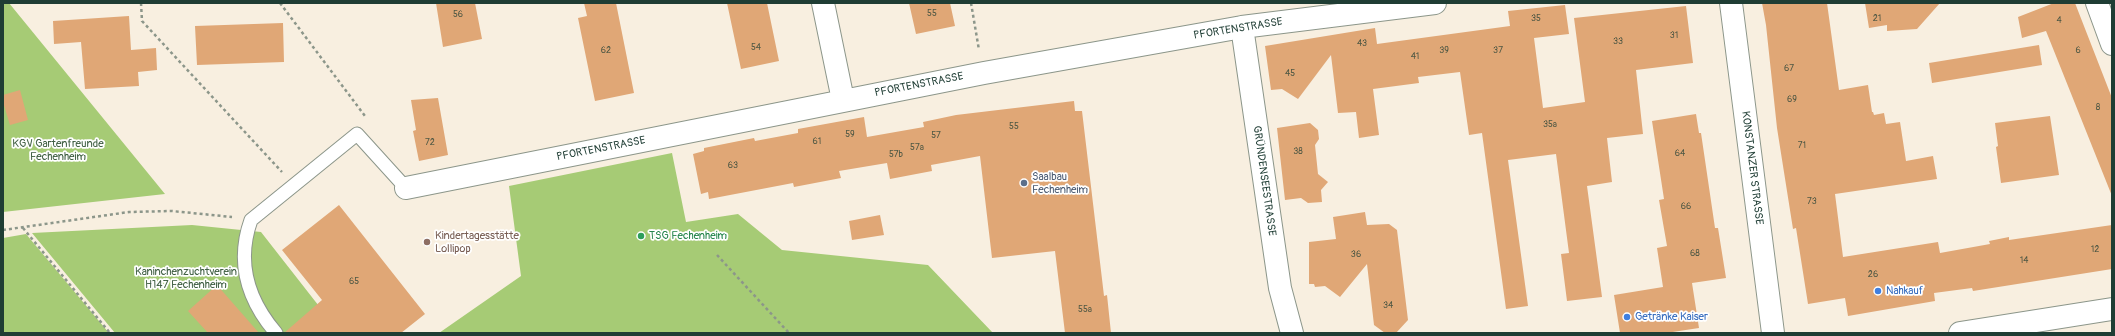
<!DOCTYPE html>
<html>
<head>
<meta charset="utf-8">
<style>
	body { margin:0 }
	#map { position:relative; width:2115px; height:336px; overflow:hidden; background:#f8efe0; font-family:Pangolin,sans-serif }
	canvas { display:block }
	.frame { position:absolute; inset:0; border:4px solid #1f3d34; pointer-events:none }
</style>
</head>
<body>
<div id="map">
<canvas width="2115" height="336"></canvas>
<div class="frame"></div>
</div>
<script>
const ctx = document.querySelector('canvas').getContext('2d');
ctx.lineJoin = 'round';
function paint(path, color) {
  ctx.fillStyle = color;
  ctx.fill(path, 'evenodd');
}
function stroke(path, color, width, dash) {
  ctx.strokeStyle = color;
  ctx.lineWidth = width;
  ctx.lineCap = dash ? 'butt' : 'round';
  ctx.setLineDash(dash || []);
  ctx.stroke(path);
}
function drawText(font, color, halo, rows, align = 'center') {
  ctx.font = font + ' Pangolin,sans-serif';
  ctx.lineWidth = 3.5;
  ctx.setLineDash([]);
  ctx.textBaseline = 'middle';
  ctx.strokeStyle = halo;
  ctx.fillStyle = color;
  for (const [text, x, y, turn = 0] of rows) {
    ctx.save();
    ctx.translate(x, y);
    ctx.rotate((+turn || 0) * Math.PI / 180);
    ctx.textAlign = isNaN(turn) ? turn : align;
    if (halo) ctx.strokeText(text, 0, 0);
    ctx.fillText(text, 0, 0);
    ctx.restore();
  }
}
paint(new Path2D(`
	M 3,3 L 9,3 L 165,194 L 3,212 Z
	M 672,153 L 686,222 L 738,214 L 782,250 L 928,265 L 993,333 L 439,333 L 521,276 L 509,186 Z
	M 192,225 L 261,232 L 340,333 L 115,333 L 32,233 Z
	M 26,234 L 109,333 L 3,333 L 3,238 Z`), '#a6cb75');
paint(new Path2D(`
	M 436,3 L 475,3 L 482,39 L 443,47 Z
	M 584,3 L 616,3 L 634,93 L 595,101 L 578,18 L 587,16 Z
	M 727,3 L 767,3 L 779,61 L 741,69 Z
	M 909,3 L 950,3 L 955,26 L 916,34 Z
	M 1762,3 L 1827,3 L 1839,90 L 1868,85 L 1872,112 L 1873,112 L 1874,115 L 1884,113 L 1886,124 L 1900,122 L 1906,161 L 1933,156 L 1937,179 L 1835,194 L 1843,257 L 1938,242 L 1940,253 L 1990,244 L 1989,241 L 2009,237 L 2009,240 L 2112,225 L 2112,269 L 1973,291 L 1972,288 L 1934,293 L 1935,301 L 1848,316 L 1845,298 L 1808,304 L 1796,228 L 1793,229 L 1777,128 L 1766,25 Z
	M 1865,3 L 1940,3 L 1917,29 L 1887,31 L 1887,25 L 1869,28 Z
	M 2054,3 L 2075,3 L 2112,98 L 2112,196 L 2046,31 L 2022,38 L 2018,17 Z
	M 1565,5 L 1569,34 L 1534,38 L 1543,108 L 1585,102 L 1574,18 L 1686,6 L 1693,63 L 1636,70 L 1643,134 L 1607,138 L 1612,182 L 1587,186 L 1602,297 L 1567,301 L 1561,254 L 1569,253 L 1556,154 L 1508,160 L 1528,306 L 1506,309 L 1482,133 L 1469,135 L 1460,72 L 1418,77 L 1419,83 L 1373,89 L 1379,135 L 1359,138 L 1356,112 L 1338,113 L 1331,55 L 1298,99 L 1282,89 L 1271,90 L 1265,46 L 1375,28 L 1377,44 L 1510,26 L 1508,11 Z
	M 129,16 L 131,50 L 156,48 L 157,70 L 138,72 L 139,86 L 85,89 L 81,42 L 54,44 L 53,21 Z
	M 283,23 L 284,62 L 197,65 L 195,26 Z
	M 2039,45 L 2042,65 L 1932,83 L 1929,63 Z
	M 20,90 L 28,120 L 10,125 L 3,102 L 3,95 Z
	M 438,98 L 448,155 L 419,161 L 413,131 L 416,130 L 411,100 Z
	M 1074,101 L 1075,111 L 1082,111 L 1102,279 L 1104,296 L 1107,295 L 1111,333 L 1065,333 L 1055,251 L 992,258 L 980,156 L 931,165 L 932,171 L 890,179 L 887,163 L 839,171 L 841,178 L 794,187 L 793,183 L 709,199 L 708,192 L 701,194 L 693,154 L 704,151 L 704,148 L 754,138 L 755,141 L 798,133 L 798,129 L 864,117 L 867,137 L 924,127 L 923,122 L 956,115 Z
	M 1696,114 L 1699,133 L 1701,133 L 1715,228 L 1718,228 L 1726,278 L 1692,283 L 1699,328 L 1666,333 L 1620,333 L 1614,295 L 1663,287 L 1657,248 L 1667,246 L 1659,200 L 1664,199 L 1652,121 Z
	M 2050,116 L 2059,175 L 2001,183 L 1996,147 L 1998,146 L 1995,123 Z
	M 1310,123 L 1318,130 L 1319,139 L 1315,145 L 1318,174 L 1328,182 L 1321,190 L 1322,202 L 1308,203 L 1301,198 L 1285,200 L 1277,128 Z
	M 339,205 L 425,314 L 401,333 L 284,333 L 322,300 L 282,250 Z
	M 1365,212 L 1367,225 L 1389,224 L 1397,230 L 1408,320 L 1396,333 L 1385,333 L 1374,325 L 1367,264 L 1340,297 L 1325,286 L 1315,287 L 1314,284 L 1309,284 L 1309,242 L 1336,239 L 1333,217 Z
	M 880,215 L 884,235 L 852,240 L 849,221 Z
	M 217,285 L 259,333 L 208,333 L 188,311 Z`), '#e0a776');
const service = new Path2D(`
	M 276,333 C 247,299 236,262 251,220 L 357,134 L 406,188`);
const minor = new Path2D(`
	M 823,3 L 843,100
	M 1731,3 L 1773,333
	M 2097,3 L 2112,44
	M 1242,27 L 1280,288 L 1292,333
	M 406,188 L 984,73 L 1242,27 L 1435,3
	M 1960,333 L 2112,309`);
stroke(service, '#8c968a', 15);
stroke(minor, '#8c968a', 24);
stroke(new Path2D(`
	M 141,3 L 142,21 L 282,172
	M 280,3 L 365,116
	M 971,3 L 979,50
	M 23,228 L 110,333
	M 3,230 L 129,212 L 172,211 L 232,217
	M 717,255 L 789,333`), '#8c968a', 2.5, [3, 3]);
stroke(service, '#fff', 13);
stroke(minor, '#fff', 22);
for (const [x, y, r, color] of [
	[1024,183,4,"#5c6f8a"],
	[641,236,4,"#2e9e5b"],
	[427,242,4,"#8d6e63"],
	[1878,291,4,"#3f7fe0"],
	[1627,317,4,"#3f7fe0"]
]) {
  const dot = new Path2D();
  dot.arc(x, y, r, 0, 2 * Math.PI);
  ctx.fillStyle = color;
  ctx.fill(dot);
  stroke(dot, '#fff', 1.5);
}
drawText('9px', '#4f5844', null, [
	["55",932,14],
	["56",458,15],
	["35",1536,19],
	["21",1877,19],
	["4",2059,21],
	["31",1674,36],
	["33",1618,42],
	["43",1362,44],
	["54",756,48],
	["62",606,51],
	["39",1444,51],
	["37",1498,51],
	["6",2078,51],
	["41",1415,57],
	["67",1789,69],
	["45",1290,74],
	["69",1792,100],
	["8",2098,108],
	["35a",1550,125],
	["55",1014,127],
	["59",850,135],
	["57",936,136],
	["61",817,142],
	["72",430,143],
	["71",1802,146],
	["57a",917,148],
	["38",1298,152],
	["64",1680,154],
	["57b",896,155],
	["63",733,166],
	["73",1812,202],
	["66",1686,207],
	["12",2095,250],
	["68",1695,254],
	["36",1356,255],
	["14",2024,261],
	["26",1873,275],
	["65",354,282],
	["34",1388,306],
	["55a",1085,310]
]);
drawText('11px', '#1f3d34', '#fff', [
	["PFORTENSTRASSE",1238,29,-9],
	["PFORTENSTRASSE",919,85,-11],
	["PFORTENSTRASSE",601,149,-11],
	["KONSTANZER STRASSE",1752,168,83],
	["GRÜNDENSEESTRASSE",1264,181,82]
]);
drawText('11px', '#416044', '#fff', [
	["KGV Gartenfreunde",58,144],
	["Fechenheim",58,157],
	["Kaninchenzuchtverein",186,272],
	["H147 Fechenheim",186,285]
]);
drawText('11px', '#4e5e75', '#fff', [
	["Saalbau",1032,177],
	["Fechenheim",1032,190]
], 'left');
drawText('11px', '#785e54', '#fff', [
	["Kindertagesstätte",435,236],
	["Lollipop",435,249]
], 'left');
drawText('11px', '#27864d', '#fff', [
	["TSG Fechenheim",649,236]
], 'left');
drawText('11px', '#366cbe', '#fff', [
	["Nahkauf",1886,291],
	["Getränke Kaiser",1635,317]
], 'left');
</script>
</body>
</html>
